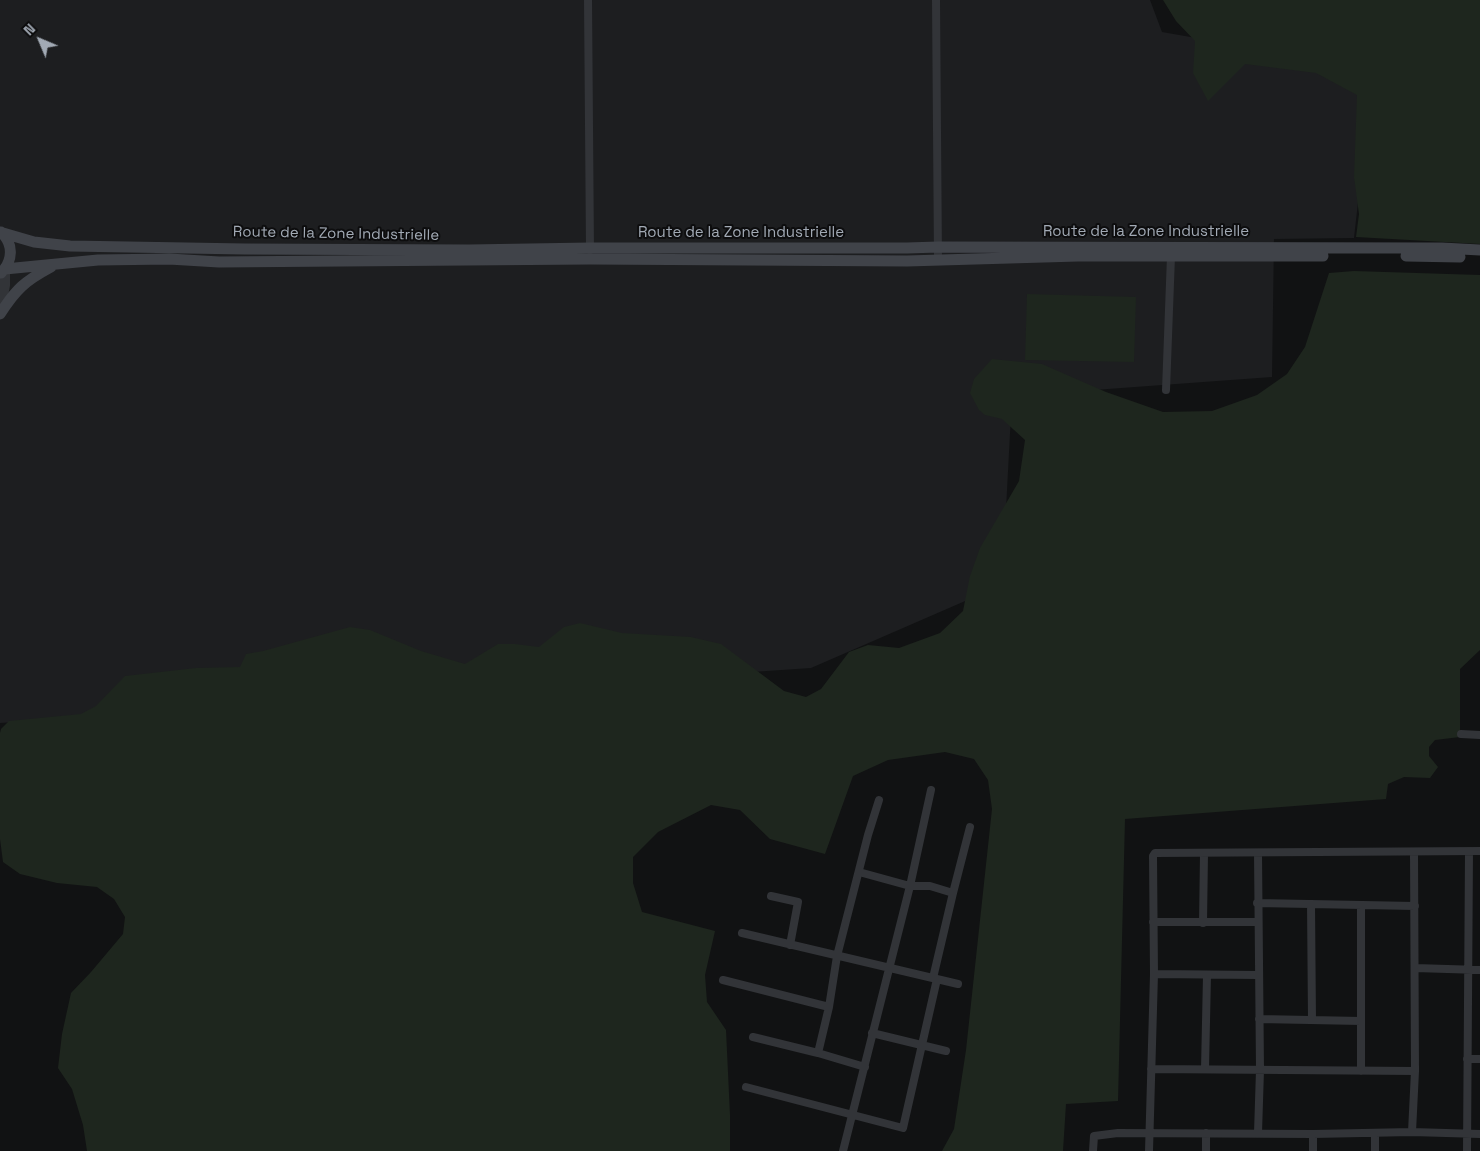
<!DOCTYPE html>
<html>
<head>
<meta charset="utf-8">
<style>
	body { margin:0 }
	#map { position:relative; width:1480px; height:1151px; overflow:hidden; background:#111213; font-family:"Space Grotesk",sans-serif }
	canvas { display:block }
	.north { position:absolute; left:15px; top:15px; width:50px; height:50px; -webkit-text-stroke:4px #0d0d0e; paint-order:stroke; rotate:315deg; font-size:14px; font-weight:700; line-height:20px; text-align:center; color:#a2aab5 }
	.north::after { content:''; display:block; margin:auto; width:18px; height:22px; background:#a2aab5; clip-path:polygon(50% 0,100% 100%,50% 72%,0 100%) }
</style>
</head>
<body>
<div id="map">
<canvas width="1480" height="1151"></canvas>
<div class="north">N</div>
</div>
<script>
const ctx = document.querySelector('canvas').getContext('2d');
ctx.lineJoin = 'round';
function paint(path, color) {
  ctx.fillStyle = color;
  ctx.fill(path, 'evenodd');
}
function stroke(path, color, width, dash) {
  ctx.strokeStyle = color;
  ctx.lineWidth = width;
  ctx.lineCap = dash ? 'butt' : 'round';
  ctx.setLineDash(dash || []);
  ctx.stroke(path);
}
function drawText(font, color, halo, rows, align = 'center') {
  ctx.font = font + ' "Space Grotesk",sans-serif';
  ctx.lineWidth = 4;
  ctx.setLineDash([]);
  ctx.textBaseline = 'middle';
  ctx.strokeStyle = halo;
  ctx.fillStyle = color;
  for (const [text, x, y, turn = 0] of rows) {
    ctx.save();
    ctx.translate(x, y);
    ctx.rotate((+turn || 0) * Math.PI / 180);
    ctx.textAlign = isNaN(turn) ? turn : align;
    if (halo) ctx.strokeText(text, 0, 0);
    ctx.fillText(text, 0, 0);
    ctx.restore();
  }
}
paint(new Path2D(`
	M 0,0 L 1150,0 L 1162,32 L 1373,69 L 1354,238 L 1274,239 L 1272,377 L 1012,396 L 1002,585 L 811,668 L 0,723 Z`), '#1d1e20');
paint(new Path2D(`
	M 1163,0 L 1480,0 L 1480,244 L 1356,237 L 1359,214 L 1354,177 L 1357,95 L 1316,73 L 1245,64 L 1208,101 L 1193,73 L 1195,41 L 1176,21 Z
	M 1354,271 L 1480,275 L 1480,650 L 1460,669 L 1460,737 L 1435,740 L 1429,747 L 1429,756 L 1438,767 L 1430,778 L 1404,777 L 1388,784 L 1386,799 L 1125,819 L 1118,1101 L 1066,1104 L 1063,1151 L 942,1151 L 954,1129 L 966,1050 L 992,809 L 988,780 L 974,759 L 945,752 L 888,760 L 853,776 L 825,854 L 770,839 L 740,810 L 711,805 L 658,832 L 633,857 L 633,883 L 642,912 L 715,931 L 705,975 L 707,1002 L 726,1030 L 730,1115 L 730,1151 L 87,1151 L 83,1125 L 72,1089 L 58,1068 L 62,1034 L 71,993 L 91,972 L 123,934 L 125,917 L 114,899 L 97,887 L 57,883 L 20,874 L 3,862 L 0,839 L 0,733 L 1,729 L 9,721 L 81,714 L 96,706 L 125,676 L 196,668 L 240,667 L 246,654 L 263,651 L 350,627 L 370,630 L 421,651 L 465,664 L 498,644 L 515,644 L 539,647 L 564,627 L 580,623 L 622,633 L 691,637 L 721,644 L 784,691 L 806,697 L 821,689 L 849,652 L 868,645 L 899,648 L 940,633 L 963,611 L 970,576 L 980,548 L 1019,481 L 1025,440 L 1002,419 L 985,415 L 979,410 L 970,393 L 974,379 L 992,359 L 1042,364 L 1106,392 L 1163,412 L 1212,411 L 1257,395 L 1287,374 L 1305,347 L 1329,273 Z
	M 1027,294 L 1136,297 L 1134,362 L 1025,360 Z`), '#1e261e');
stroke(new Path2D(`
	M 588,0 L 590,250
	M 936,0 L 938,260
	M 1166,390 L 1171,256
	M 1461,734 L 1480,735
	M 1258,853 L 1260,1070 L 1258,1133
	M 859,872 L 910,886 L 930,886 L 953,893
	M 771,896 L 798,902 L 790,945
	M 1257,903 L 1415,906
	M 1311,904 L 1312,1020
	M 1153,922 L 1258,922
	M 1203,923 L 1204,854
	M 742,933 L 958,984
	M 1415,968 L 1480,970
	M 1154,974 L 1258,975
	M 933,978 L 953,893 L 970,827
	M 723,980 L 829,1007
	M 1259,1019 L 1361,1021
	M 872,1033 L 946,1051
	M 753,1037 L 818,1053 L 865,1067
	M 818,1053 L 829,1007 L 837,956 L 868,835 L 879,800
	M 1467,1059 L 1480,1059
	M 1151,1069 L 1415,1071
	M 1205,1069 L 1207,975
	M 1361,1071 L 1361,905
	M 746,1087 L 903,1128 L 937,979
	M 1412,1132 L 1415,1071 L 1414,852
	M 1375,1133 L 1375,1151
	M 1313,1134 L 1313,1151
	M 843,1151 L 910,886 L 931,790
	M 1093,1151 L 1094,1136 L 1118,1133 L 1313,1134 L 1412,1132 L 1480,1134
	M 1149,1151 L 1154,974 L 1153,856 L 1155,853 L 1480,851
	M 1206,1151 L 1206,1133
	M 1467,1151 L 1469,852`), '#323438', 8);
stroke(new Path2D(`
	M 0,312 L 5,285 L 5,269`), '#323438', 10);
stroke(new Path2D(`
	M 1,232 C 14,244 13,261 1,273
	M 3,233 L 34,242 L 70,246 L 245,249 L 469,250 L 590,248 L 907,248 L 938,247 L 1442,248 L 1480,250
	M 1406,256 L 1460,257
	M 5,269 L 98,260 L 169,259 L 219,262 L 590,259 L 907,261 L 1078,256 L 1323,256
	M 0,314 C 16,289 25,281 51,267`), '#404349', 11);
drawText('15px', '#a2aab5', '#0d0d0e', [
	["Route de la Zone Industrielle",1146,232],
	["Route de la Zone Industrielle",741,233],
	["Route de la Zone Industrielle",336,234,1]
]);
</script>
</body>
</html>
